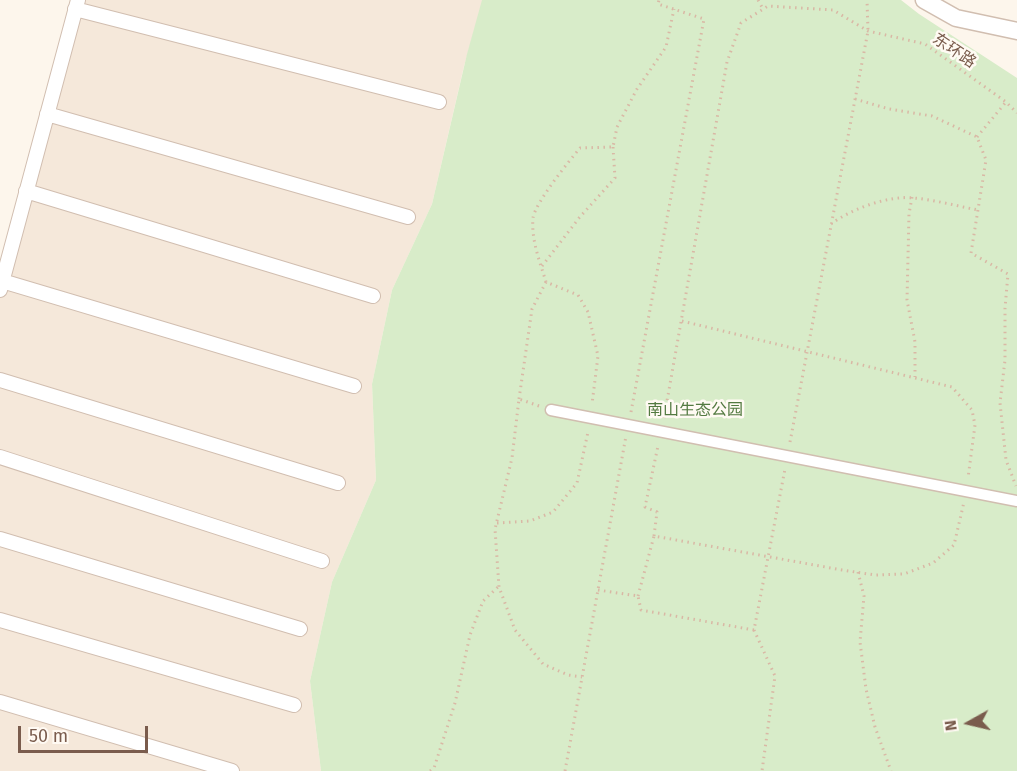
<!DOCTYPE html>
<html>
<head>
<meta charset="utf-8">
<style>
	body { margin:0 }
	#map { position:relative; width:1017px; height:771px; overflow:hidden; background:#fdf6ec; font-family:"Fira Sans",sans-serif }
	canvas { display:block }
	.north { position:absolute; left:939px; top:693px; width:60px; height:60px; -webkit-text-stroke:4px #fffaf3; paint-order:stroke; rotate:262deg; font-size:16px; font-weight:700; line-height:24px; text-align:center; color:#7a5c4d }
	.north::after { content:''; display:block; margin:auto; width:21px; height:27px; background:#7a5c4d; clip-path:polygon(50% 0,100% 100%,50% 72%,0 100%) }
	.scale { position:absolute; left:18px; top:726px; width:130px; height:27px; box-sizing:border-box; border:3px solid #7a5c4d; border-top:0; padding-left:8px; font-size:18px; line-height:21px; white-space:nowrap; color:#7a5c4d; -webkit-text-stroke:4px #fffaf3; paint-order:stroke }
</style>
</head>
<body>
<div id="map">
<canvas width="1017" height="771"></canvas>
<div class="north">N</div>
<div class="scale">50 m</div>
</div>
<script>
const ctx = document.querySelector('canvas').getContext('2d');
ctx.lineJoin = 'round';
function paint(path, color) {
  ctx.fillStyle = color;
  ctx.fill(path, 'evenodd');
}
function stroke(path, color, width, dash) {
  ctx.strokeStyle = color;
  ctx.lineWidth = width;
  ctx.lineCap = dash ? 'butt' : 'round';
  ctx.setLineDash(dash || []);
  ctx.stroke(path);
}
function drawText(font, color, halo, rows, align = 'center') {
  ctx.font = font + ' "Fira Sans","Noto Sans SC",sans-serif';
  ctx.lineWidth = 5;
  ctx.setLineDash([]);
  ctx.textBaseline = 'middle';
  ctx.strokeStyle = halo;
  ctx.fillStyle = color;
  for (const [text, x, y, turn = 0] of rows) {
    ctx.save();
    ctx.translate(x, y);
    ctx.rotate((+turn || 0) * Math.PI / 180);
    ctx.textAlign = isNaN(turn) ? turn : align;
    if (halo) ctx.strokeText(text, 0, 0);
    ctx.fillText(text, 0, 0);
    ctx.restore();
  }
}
paint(new Path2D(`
	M 78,0 L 483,0 L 464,66 L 432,204 L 392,290 L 372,384 L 376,480 L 332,582 L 310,681 L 321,771 L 0,771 L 0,290 Z`), '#f5e8da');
paint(new Path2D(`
	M 482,0 L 901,0 L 919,14 L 1017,78 L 1017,771 L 321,771 L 310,681 L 332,582 L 376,480 L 372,384 L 392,290 L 432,204 L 467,54 Z`), '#d8ecc9');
const pedestrian = new Path2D(`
	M 551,410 L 1017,501`);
const minor = new Path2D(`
	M 75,9 L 439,102
	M 47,114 L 408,217
	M 26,191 L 373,296
	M 2,281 L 354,386
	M 0,290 L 78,0
	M 0,380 L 338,483
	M 0,457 L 322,561
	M 0,539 L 300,629
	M 0,620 L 294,705
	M 0,702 L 232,771`);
const tertiary = new Path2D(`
	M 924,0 L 956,18 L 1017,31`);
stroke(pedestrian, '#d1beb0', 13);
stroke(minor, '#d1beb0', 16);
stroke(tertiary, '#d1beb0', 19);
stroke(new Path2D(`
	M 758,0 L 763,9
	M 855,99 L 889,109 L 932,116 L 977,137 L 986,160 L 971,253 L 1008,274 L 1005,308 L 1005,360 L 1000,403 L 1006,460 L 1016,486
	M 977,137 L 1006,102
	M 912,197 L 909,214 L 907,300 L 915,342 L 915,377
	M 831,224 C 851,209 889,195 914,198 C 935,200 957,206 978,210
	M 542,266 L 579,218 L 615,178 L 613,147
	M 546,282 C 540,262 531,240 533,218 C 535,203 569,161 580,148 L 613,147 L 617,127 L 637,89 L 666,47 L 674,9
	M 682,321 L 952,387 L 972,410 L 975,425 L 968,478
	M 519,399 L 532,309 L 546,282 L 578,295 L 588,312 L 598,356 L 592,404
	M 539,406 L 519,399 L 512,458 L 495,529 L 499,587 L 515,630 L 543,664 L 568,675 L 582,677
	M 631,412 L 704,19 L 658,4 L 659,0
	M 664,418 L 727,62 L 741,23 L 768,6 L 833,10 L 868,31 L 925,44 L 1006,102 L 1017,113
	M 790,442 L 868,31 L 867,0
	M 497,523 L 530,521 L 553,512 L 577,483 L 588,432
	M 654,536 L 657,512 L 645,507 L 658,446
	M 858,572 L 864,596 L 860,642 L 866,689 L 875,727 L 891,771
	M 598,590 L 638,596 L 641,610 L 754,630 L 785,469
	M 638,596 L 654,536 L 842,570 L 875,575 L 904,574 L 933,563 L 954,545 L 964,502
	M 754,630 L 775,676 L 762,771
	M 430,771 L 434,768 L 455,703 L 470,635 L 483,601 L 498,587
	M 565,771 L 626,436`), '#d9b8a5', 3, [1.5, 4.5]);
stroke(pedestrian, '#fff', 10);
stroke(minor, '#fff', 14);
stroke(tertiary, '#fff', 16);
drawText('16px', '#7a5c4d', '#fffaf3', [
	["东环路",954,51,34]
]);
drawText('16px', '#537a41', '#fffaf3', [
	["南山生态公园",695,411]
]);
</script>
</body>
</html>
